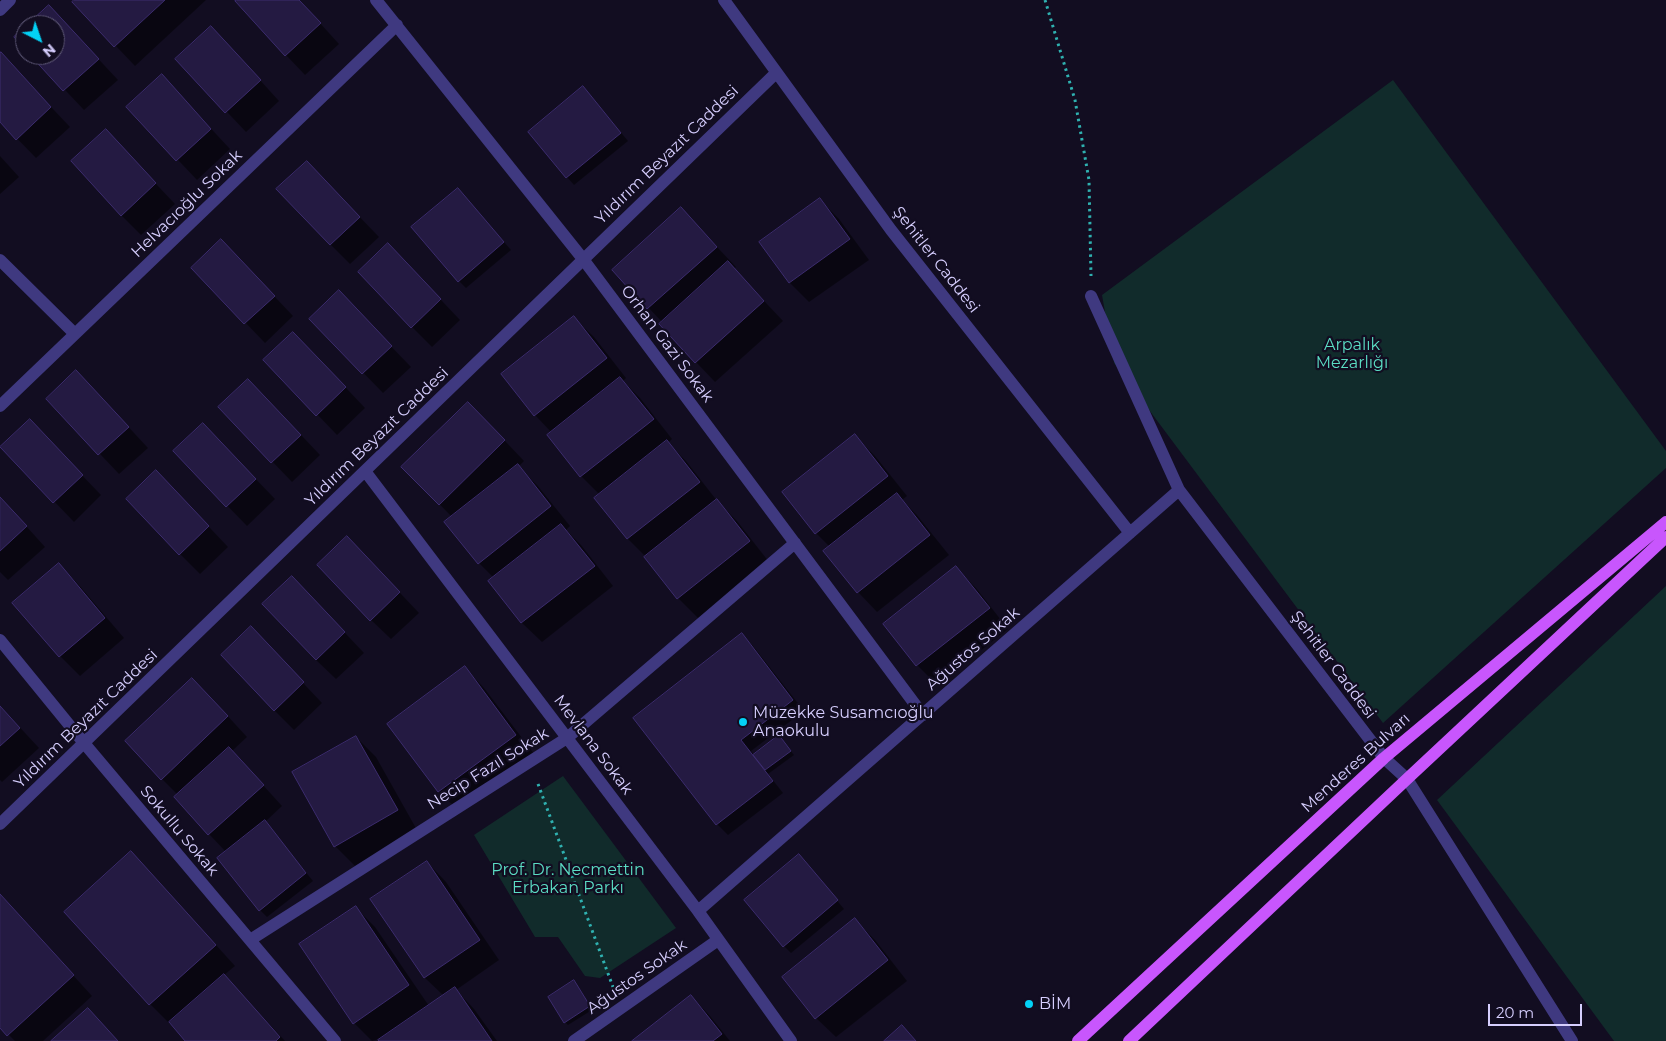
<!DOCTYPE html>
<html>
<head>
<meta charset="utf-8">
<style>
	body { margin:0 }
	#map { position:relative; width:1666px; height:1041px; overflow:hidden; background:#120d21; font-family:Montserrat,sans-serif }
	canvas { display:block }
	.north { position:absolute; left:15px; top:15px; width:50px; height:50px; box-sizing:border-box; background:#120d21; border:1px solid #605a79; border-radius:50%; rotate:139deg; font-size:14px; font-weight:700; line-height:20px; text-align:center; color:#d6cefe }
	.north::after { content:''; display:block; margin:auto; width:18px; height:22px; background:#03d1f6; clip-path:polygon(50% 0,100% 100%,50% 72%,0 100%) }
	.scale { position:absolute; left:1488px; top:1004px; width:94px; height:22px; box-sizing:border-box; border:2px solid #d6cefe; border-top:0; padding-left:6px; font-size:15px; line-height:18px; white-space:nowrap; color:#d6cefe; -webkit-text-stroke:4px #120d21; paint-order:stroke }
</style>
</head>
<body>
<div id="map">
<canvas width="1666" height="1041"></canvas>
<div class="north">N</div>
<div class="scale">20 m</div>
</div>
<script>
const ctx = document.querySelector('canvas').getContext('2d');
ctx.lineJoin = 'round';
function paint(path, color) {
  ctx.fillStyle = color;
  ctx.fill(path, 'evenodd');
}
function stroke(path, color, width, dash) {
  ctx.strokeStyle = color;
  ctx.lineWidth = width;
  ctx.lineCap = dash ? 'butt' : 'round';
  ctx.setLineDash(dash || []);
  ctx.stroke(path);
}
function drawText(font, color, halo, rows, align = 'center') {
  ctx.font = font + ' Montserrat,sans-serif';
  ctx.lineWidth = 4.5;
  ctx.setLineDash([]);
  ctx.textBaseline = 'middle';
  ctx.strokeStyle = halo;
  ctx.fillStyle = color;
  for (const [text, x, y, turn = 0] of rows) {
    ctx.save();
    ctx.translate(x, y);
    ctx.rotate((+turn || 0) * Math.PI / 180);
    ctx.textAlign = isNaN(turn) ? turn : align;
    if (halo) ctx.strokeText(text, 0, 0);
    ctx.fillText(text, 0, 0);
    ctx.restore();
  }
}
paint(new Path2D(`
	M 1393,80 L 1666,451 L 1666,468 L 1383,723 L 1114,363 L 1102,295 Z
	M 1666,586 L 1666,1041 L 1614,1041 L 1437,800 Z
	M 563,776 L 676,928 L 600,978 L 585,976 L 558,937 L 535,937 L 474,835 Z`), '#112b2b');
paint(new Path2D(`
	M 76,0 L 206,0 L 135,66 L 74,2 Z
	M 238,0 L 299,0 L 339,44 L 305,75 L 286,55 Z
	M 49,6 L 118,80 L 84,110 L 32,55 L 55,55 L 55,25 L 29,25 Z
	M 230,47 L 279,101 L 246,132 L 177,59 Z
	M 1,54 L 70,127 L 36,158 L 0,121 L 0,55 Z
	M 162,76 L 230,149 L 197,180 L 128,107 Z
	M 590,95 L 628,141 L 574,185 L 567,177 Z
	M 106,131 L 175,204 L 141,235 L 121,215 Z
	M 0,156 L 19,177 L 0,194 Z
	M 326,182 L 379,237 L 350,264 L 330,244 Z
	M 465,197 L 511,250 L 466,288 L 459,281 Z
	M 820,200 L 839,219 L 869,260 L 809,302 L 790,283 L 761,242 Z
	M 681,209 L 736,267 L 734,269 L 783,321 L 715,382 L 696,362 L 662,322 L 613,270 Z
	M 241,261 L 293,316 L 265,343 L 193,268 Z
	M 408,265 L 460,320 L 432,347 L 412,327 Z
	M 358,312 L 411,367 L 383,393 L 311,319 Z
	M 574,318 L 594,337 L 626,378 L 623,381 L 640,398 L 672,439 L 668,443 L 686,461 L 718,502 L 737,521 L 769,562 L 698,618 L 678,598 L 646,557 L 628,539 L 595,498 L 600,495 L 581,476 L 549,435 L 552,433 L 535,415 L 503,374 Z
	M 313,353 L 365,408 L 337,435 L 265,360 Z
	M 96,392 L 148,448 L 119,474 L 48,399 Z
	M 268,400 L 320,455 L 292,482 L 220,407 Z
	M 488,423 L 524,461 L 518,467 L 537,485 L 570,526 L 566,530 L 581,545 L 613,586 L 542,642 L 522,623 L 490,582 L 494,578 L 479,563 L 452,517 L 403,467 Z
	M 855,436 L 875,456 L 907,496 L 902,500 L 916,514 L 949,555 L 877,612 L 858,592 L 830,547 L 816,533 L 784,492 Z
	M 49,441 L 101,495 L 74,522 L 2,447 Z
	M 222,444 L 275,499 L 247,526 L 175,452 Z
	M 176,492 L 228,547 L 200,574 L 180,554 Z
	M 0,497 L 45,547 L 8,580 L 0,572 Z
	M 367,558 L 419,613 L 391,639 L 371,620 Z
	M 59,565 L 78,584 L 124,638 L 80,676 L 60,656 L 14,603 Z
	M 956,568 L 976,588 L 1008,629 L 937,685 L 917,665 L 885,625 Z
	M 312,598 L 364,653 L 336,679 L 316,660 Z
	M 742,635 L 753,646 L 804,711 L 751,751 L 755,756 L 782,740 L 794,755 L 768,774 L 783,793 L 728,835 L 717,824 Z
	M 270,648 L 322,703 L 294,730 L 274,710 Z
	M 465,668 L 484,688 L 535,755 L 459,811 L 439,792 L 389,724 Z
	M 212,699 L 247,737 L 232,751 L 282,806 L 265,822 L 313,881 L 267,917 L 260,910 L 226,852 L 175,798 L 178,795 L 162,779 Z
	M 0,706 L 39,748 L 2,782 L 0,780 Z
	M 356,737 L 376,757 L 417,830 L 355,866 L 335,846 Z
	M 427,862 L 446,882 L 499,960 L 456,990 L 474,1009 L 497,1041 L 380,1041 L 379,1039 L 372,1041 L 354,1023 L 355,907 L 375,927 L 429,1006 L 444,996 L 425,978 L 372,900 Z
	M 806,863 L 844,909 L 791,953 L 784,946 Z
	M 150,872 L 235,966 L 224,975 L 285,1041 L 187,1041 L 171,1023 L 170,1024 L 150,1004 L 66,912 Z
	M 0,895 L 92,996 L 43,1041 L 15,1041 L 0,1026 Z
	M 855,920 L 875,940 L 907,981 L 836,1037 L 816,1018 Z
	M 574,982 L 592,1010 L 568,1025 L 565,1022 Z
	M 691,996 L 710,1016 L 730,1041 L 634,1041 Z`), '#0007');
const building = new Path2D(`
	M 74,0 L 165,0 L 114,47 L 72,2 Z
	M 237,0 L 299,0 L 321,23 L 285,56 L 235,1 Z
	M 49,5 L 99,59 L 63,91 L 30,55 L 55,55 L 55,25 L 27,25 Z
	M 211,26 L 261,80 L 225,113 L 175,59 Z
	M 25,27 L 25,50 L 14,37 Z
	M 1,52 L 51,107 L 16,140 L 0,122 L 0,54 Z
	M 162,74 L 211,129 L 176,161 L 126,107 Z
	M 583,86 L 621,133 L 566,178 L 528,132 Z
	M 106,129 L 156,183 L 121,216 L 71,161 Z
	M 307,161 L 360,217 L 330,245 L 276,189 Z
	M 458,188 L 504,242 L 458,282 L 411,227 Z
	M 820,198 L 850,239 L 789,283 L 759,242 Z
	M 681,207 L 717,247 L 647,309 L 612,270 Z
	M 221,239 L 275,296 L 244,324 L 191,268 Z
	M 388,243 L 441,299 L 411,328 L 358,272 Z
	M 728,261 L 764,301 L 695,363 L 659,324 Z
	M 339,290 L 392,346 L 362,374 L 309,319 Z
	M 574,316 L 607,358 L 534,416 L 501,374 Z
	M 293,332 L 346,387 L 316,416 L 263,360 Z
	M 76,370 L 129,427 L 98,455 L 46,399 Z
	M 620,377 L 654,419 L 580,477 L 547,435 Z
	M 248,379 L 301,435 L 271,463 L 218,407 Z
	M 468,402 L 505,440 L 439,505 L 401,467 Z
	M 30,419 L 83,475 L 53,503 L 0,447 Z
	M 203,423 L 256,479 L 226,507 L 173,451 Z
	M 855,434 L 888,476 L 815,534 L 782,492 Z
	M 667,440 L 700,482 L 627,539 L 594,498 Z
	M 518,464 L 551,506 L 478,564 L 444,522 Z
	M 156,470 L 209,526 L 179,555 L 126,499 Z
	M 897,493 L 930,535 L 857,593 L 823,551 Z
	M 0,497 L 27,526 L 0,551 Z
	M 717,499 L 750,541 L 677,599 L 644,557 Z
	M 561,524 L 595,566 L 521,623 L 488,581 Z
	M 347,536 L 400,592 L 370,621 L 317,565 Z
	M 59,563 L 105,618 L 59,657 L 12,603 Z
	M 956,566 L 990,608 L 916,666 L 883,624 Z
	M 292,576 L 345,632 L 316,660 L 262,604 Z
	M 251,626 L 304,682 L 274,711 L 221,655 Z
	M 742,633 L 793,700 L 741,740 L 773,781 L 716,825 L 633,718 Z
	M 465,666 L 516,735 L 438,792 L 387,724 Z
	M 192,678 L 228,716 L 161,780 L 125,741 Z
	M 0,706 L 20,728 L 0,746 Z
	M 779,735 L 791,751 L 765,770 L 753,755 Z
	M 356,736 L 398,810 L 334,847 L 292,772 Z
	M 229,747 L 264,785 L 208,835 L 174,797 Z
	M 265,820 L 306,873 L 259,911 L 217,858 Z
	M 131,851 L 216,945 L 149,1005 L 64,912 Z
	M 799,854 L 838,900 L 783,947 L 744,900 Z
	M 427,861 L 480,940 L 424,978 L 370,899 Z
	M 0,894 L 74,975 L 7,1036 L 0,1028 Z
	M 356,906 L 409,985 L 353,1024 L 299,944 Z
	M 855,918 L 888,960 L 815,1019 L 782,977 Z
	M 224,974 L 280,1037 L 276,1041 L 185,1041 L 169,1022 Z
	M 574,980 L 590,1006 L 564,1023 L 548,997 Z
	M 455,987 L 492,1041 L 379,1041 L 378,1040 Z
	M 691,995 L 722,1034 L 713,1041 L 632,1041 Z
	M 88,1008 L 118,1041 L 51,1041 Z
	M 902,1025 L 916,1041 L 884,1041 Z`);
paint(building, '#241a42');
stroke(building, '#3c2c6e', 1);
stroke(new Path2D(`
	M 1045,0 L 1075,100 L 1089,180 L 1091,276
	M 538,784 L 613,987`), '#2fb1b0', 3, [2.5, 4]);
stroke(new Path2D(`
	M 376,0 L 583,259 L 923,715
	M 724,0 L 891,230 L 1130,533
	M 0,10 L 10,0
	M 0,260 L 75,334
	M 1091,296 L 1179,490 L 1384,758 L 1407,779 L 1572,1041
	M 0,406 L 397,25
	M 365,471 L 698,911 L 791,1041
	M 0,640 L 84,743 L 335,1041
	M 0,824 L 776,73
	M 698,911 L 1179,490
	M 250,940 L 567,738 L 795,543
	M 574,1041 L 718,940`), '#3f3980', 12);
stroke(new Path2D(`
	M 1078,1041 L 1384,758 L 1666,522
	M 1129,1041 L 1407,779 L 1666,537`), '#c856fd', 12);
for (const [x, y, r, color] of [
	[743,722,5,"#03d1f6"],
	[1029,1004,5,"#03d1f6"]
]) {
  const dot = new Path2D();
  dot.arc(x, y, r, 0, 2 * Math.PI);
  ctx.fillStyle = color;
  ctx.fill(dot);
  stroke(dot, '#120d21', 2);
}
drawText('16px', '#d6cefe', '#120d21', [
	["Yıldırım Beyazıt Caddesi",667,155,-44],
	["Helvacıoğlu Sokak",187,204,-44],
	["Şehitler Caddesi",936,260,52],
	["Orhan Gazi Sokak",667,344,53],
	["Yıldırım Beyazıt Caddesi",377,437,-44],
	["Ağustos Sokak",973,649,-41],
	["Şehitler Caddesi",1333,665,53],
	["Yıldırım Beyazıt Caddesi",86,719,-44],
	["Mevlana Sokak",593,745,53],
	["Menderes Bulvarı",1356,763,-42],
	["Necip Fazıl Sokak",488,769,-32],
	["Sokullu Sokak",179,831,50],
	["Ağustos Sokak",637,977,-35]
]);
drawText('16px', '#5bddc4', '#120d21', [
	["Arpalık",1352,345],
	["Mezarlığı",1352,363],
	["Prof. Dr. Necmettin",568,870],
	["Erbakan Parkı",568,888]
]);
drawText('16px', '#d6cefe', '#120d21', [
	["Müzekke Susamcıoğlu",753,713],
	["Anaokulu",753,731],
	["BİM",1039,1004]
], 'left');
</script>
</body>
</html>
